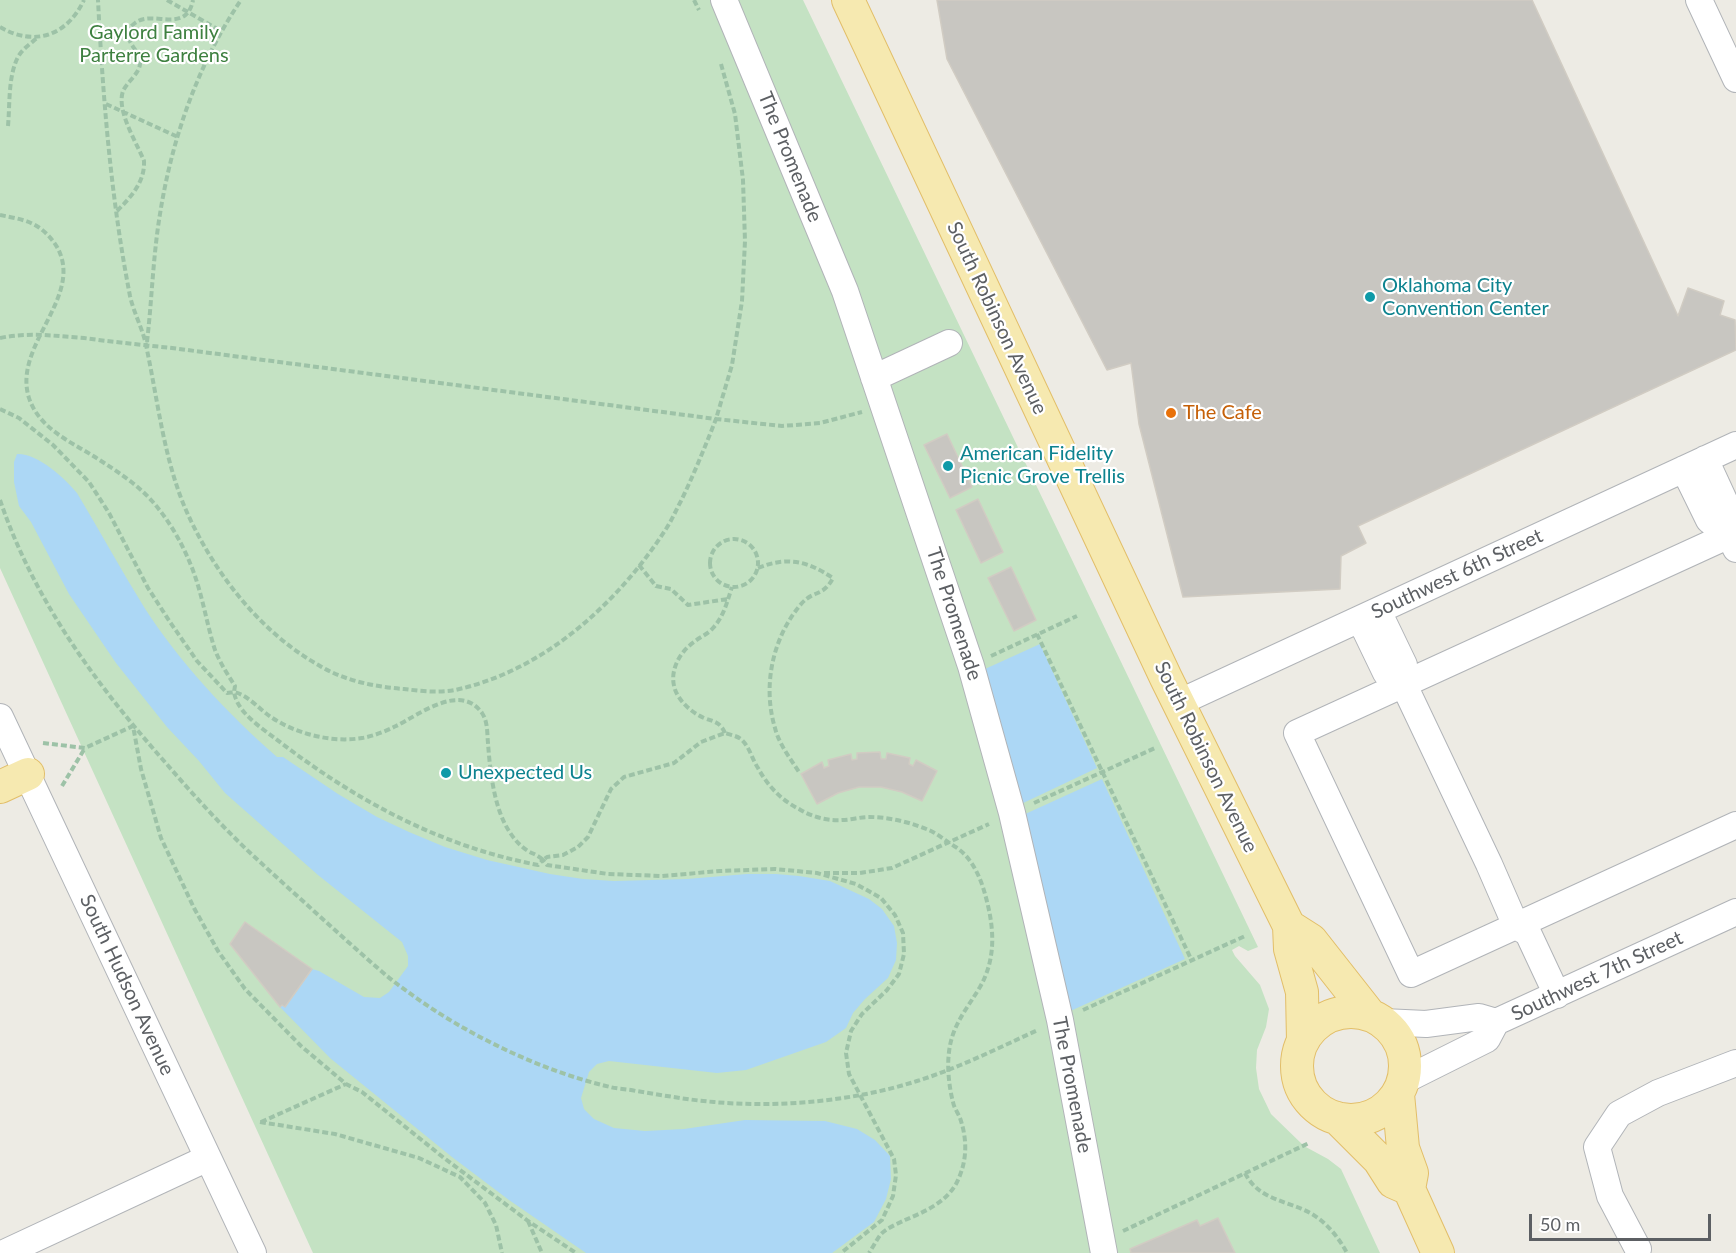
<!DOCTYPE html>
<html>
<head>
<meta charset="utf-8">
<style>
	body { margin:0 }
	#map { position:relative; width:1736px; height:1253px; overflow:hidden; background:#edebe4; font-family:Lato,sans-serif }
	canvas { display:block }
	.scale { position:absolute; left:1529px; top:1214px; width:182px; height:27px; box-sizing:border-box; border:3px solid #5c5f63; border-top:0; padding-left:8px; font-size:18px; line-height:21px; white-space:nowrap; color:#5c5f63; -webkit-text-stroke:4px #fff; paint-order:stroke }
</style>
</head>
<body>
<div id="map">
<canvas width="1736" height="1253"></canvas>
<div class="scale">50 m</div>
</div>
<script>
const ctx = document.querySelector('canvas').getContext('2d');
ctx.lineJoin = 'round';
function paint(path, color) {
  ctx.fillStyle = color;
  ctx.fill(path, 'evenodd');
}
function stroke(path, color, width, dash) {
  ctx.strokeStyle = color;
  ctx.lineWidth = width;
  ctx.lineCap = dash ? 'butt' : 'round';
  ctx.setLineDash(dash || []);
  ctx.stroke(path);
}
function drawText(font, color, halo, rows, align = 'center') {
  ctx.font = font + ' Lato,sans-serif';
  ctx.lineWidth = 4.5;
  ctx.setLineDash([]);
  ctx.textBaseline = 'middle';
  ctx.strokeStyle = halo;
  ctx.fillStyle = color;
  for (const [text, x, y, turn = 0] of rows) {
    ctx.save();
    ctx.translate(x, y);
    ctx.rotate((+turn || 0) * Math.PI / 180);
    ctx.textAlign = isNaN(turn) ? turn : align;
    if (halo) ctx.strokeText(text, 0, 0);
    ctx.fillText(text, 0, 0);
    ctx.restore();
  }
}
paint(new Path2D(`
	M 0,0 L 803,0 L 1258,947 L 1248,951 L 1239,946 L 1232,950 L 1235,956 L 1260,985 L 1269,1009 L 1266,1027 L 1257,1050 L 1256,1068 L 1259,1089 L 1271,1114 L 1304,1146 L 1328,1159 L 1341,1169 L 1380,1253 L 313,1253 L 0,568 Z`), '#c4e2c3');
paint(new Path2D(`
	M 17,454 C 37,453 65,478 77,493 C 100,531 121,570 144,607 C 179,662 228,714 277,757 L 283,757 L 338,794 L 377,817 L 409,832 L 445,847 L 487,860 L 550,874 L 583,879 L 614,881 L 687,879 L 747,874 L 776,874 L 799,876 L 830,881 L 869,899 L 882,909 L 894,926 L 897,943 L 896,960 L 888,978 L 865,999 L 853,1013 L 846,1028 L 826,1042 L 746,1070 L 717,1073 L 609,1061 L 597,1064 L 589,1072 L 581,1098 L 584,1109 L 594,1119 L 614,1128 L 645,1131 L 684,1129 L 745,1120 L 825,1121 L 857,1129 L 875,1140 L 890,1156 L 891,1179 L 886,1199 L 874,1222 L 832,1253 L 586,1253 L 509,1200 L 452,1157 L 330,1058 L 280,1007 L 282,1005 L 285,1007 L 312,969 L 319,971 L 364,997 L 380,998 L 389,992 L 408,966 L 408,956 L 402,942 L 318,875 L 225,793 L 199,761 L 167,727 L 116,663 L 69,594 L 31,522 L 19,506 L 14,482 L 14,462 Z
	M 1040,644 L 1097,768 L 1017,806 L 985,669 Z
	M 1102,779 L 1185,959 L 1066,1013 L 1054,939 L 1039,874 L 1023,815 Z`), '#acd7f5');
const building = new Path2D(`
	M 937,0 L 1532,0 L 1678,316 L 1688,288 L 1724,301 L 1720,315 L 1735,320 L 1736,350 L 1358,526 L 1366,543 L 1341,556 L 1340,589 L 1183,597 L 1139,424 L 1131,363 L 1107,370 L 947,59 Z
	M 947,434 L 972,487 L 950,498 L 924,445 Z
	M 978,499 L 1003,552 L 981,563 L 956,510 Z
	M 1011,567 L 1036,620 L 1014,631 L 988,578 Z
	M 880,752 L 881,759 L 886,759 L 887,753 L 910,758 L 909,764 L 913,766 L 916,760 L 937,771 L 922,801 L 902,792 L 881,787 L 859,787 L 838,793 L 817,804 L 801,774 L 822,762 L 824,768 L 829,766 L 828,760 L 851,754 L 852,760 L 857,759 L 857,753 Z
	M 245,922 L 312,969 L 285,1007 L 282,1005 L 280,1007 L 230,944 Z
	M 1218,1218 L 1235,1253 L 1131,1253 L 1130,1249 L 1197,1220 L 1200,1226 Z`);
paint(building, '#c8c6c1');
stroke(building, '#d1ccc3', 1.5);
const minor = new Path2D(`
	M 724,0 L 845,291 L 971,666 L 1012,813 L 1060,1020 L 1104,1253
	M 1699,0 L 1736,79
	M 874,378 L 949,343
	M 1705,459 L 1729,511 L 1729,535 L 1736,549
	M 1684,469 L 1709,520 L 1729,535
	M 1736,532 L 1297,733 L 1411,974 L 1736,825
	M 1378,611 L 1404,665 L 1404,685 L 1489,864 L 1516,926 L 1528,933 L 1557,995
	M 1360,619 L 1386,673 L 1404,685
	M 1178,703 L 1736,445
	M 0,717 L 253,1253
	M 1383,1022 L 1426,1024 L 1479,1017 L 1496,1022 L 1736,912
	M 1403,1081 L 1487,1039 L 1496,1022
	M 1638,1249 L 1610,1196 L 1597,1147 L 1619,1114 L 1658,1093 L 1736,1063
	M 4,1253 L 208,1158`);
const major = new Path2D(`
	M 848,0 L 1166,678 L 1289,926 L 1290,949 L 1302,992 L 1303,1041
	M 0,787 L 28,774
	M 1289,926 L 1311,940 L 1370,1015
	M1297 1066a54 54 0 1 1 108 0a54 54 0 1 1-108 0Z
	M 1398,1094 L 1403,1148 L 1412,1173 L 1409,1189 L 1438,1253
	M 1337,1118 L 1379,1160 L 1393,1182 L 1409,1189`);
stroke(minor, '#b1b4b8', 28);
stroke(major, '#e2be68', 34);
stroke(new Path2D(`
	M 167,0 L 221,31
	M 694,0 L 699,10
	M 0,27 C 34,47 67,36 84,0
	M 721,64 L 735,114 L 743,180 L 745,241 L 742,301 L 732,365 L 716,419 L 782,426 L 820,423 L 862,412
	M 106,104 L 178,137
	M 8,126 C 10,104 8,79 17,59 C 21,50 30,44 37,38
	M 117,211 C 131,197 145,182 144,161 C 137,143 116,111 123,91 C 127,82 139,74 140,64 C 142,50 116,37 135,23 C 153,9 186,35 193,0
	M 0,215 C 10,217 22,219 31,223 C 42,228 51,237 57,247 C 85,297 12,345 29,398 C 39,428 69,441 95,457 C 115,470 136,483 152,501 C 168,519 181,541 190,563 C 202,591 206,622 215,650 C 220,663 228,675 235,686 L 234,692 C 248,695 259,709 271,717 C 296,734 332,743 362,738 C 374,736 386,731 396,726 C 419,715 460,682 482,713 C 488,722 487,733 488,743 C 490,771 494,808 509,831 C 514,839 520,846 528,851 C 533,854 538,855 543,860 L 547,857 L 563,855 L 578,847 L 588,837 L 611,789 L 624,777 L 674,763 L 701,742 L 725,733 C 731,735 738,736 742,740 C 750,748 752,759 758,768 C 767,785 781,800 799,809 C 812,817 827,821 842,820 C 851,820 860,817 869,817 C 890,817 913,823 931,831 C 939,835 946,841 954,846 C 971,856 980,876 985,894 C 994,926 997,957 980,987 C 967,1009 952,1025 949,1052 C 947,1067 949,1087 953,1102 C 954,1108 958,1113 960,1118 C 968,1141 967,1163 956,1184 C 945,1203 924,1212 905,1220 C 897,1224 887,1228 881,1234 C 877,1239 873,1247 869,1253
	M 0,338 C 29,332 55,336 84,338 C 113,342 143,345 172,348 L 716,419 C 705,447 694,474 681,501 C 676,510 672,520 666,529 C 618,603 544,671 455,690 C 439,693 420,691 404,689 C 376,687 345,681 320,666 C 263,634 219,579 191,521 C 165,468 159,407 147,350 C 144,331 134,314 130,296 C 111,199 103,99 98,0
	M 147,342 C 152,299 153,256 160,214 C 172,138 198,64 241,0
	M 0,409 L 19,418 L 53,445 L 89,482 L 109,513 L 148,588 L 170,622 L 197,661 L 227,693 L 234,692 C 237,712 260,727 276,739 C 355,800 439,846 538,865 L 543,860 L 547,865 L 608,874 L 662,876 L 720,871 L 775,869 L 817,873 L 856,884 L 881,898 L 895,915 L 903,933 L 904,954 L 899,974 L 887,990 L 862,1014 L 851,1031 L 846,1053 L 849,1074 L 894,1159 L 896,1175 L 893,1196 L 882,1220 L 841,1253
	M 0,500 C 34,600 95,683 164,761 C 190,791 216,820 245,848 C 278,879 313,910 347,941 C 367,958 386,977 408,992 C 465,1034 541,1071 610,1087 C 618,1089 627,1089 636,1091 C 662,1095 688,1100 714,1102 C 779,1108 855,1101 917,1081 C 959,1068 998,1048 1038,1030
	M710 563a24 24 0 1 1 48 0a24 24 0 1 1-48 0Z
	M 639,565 L 656,586 L 671,589 L 688,605 L 728,599
	M 758,568 C 788,556 807,561 833,578 C 823,597 814,590 802,603 C 773,636 762,685 775,728 C 779,744 790,758 799,772
	M 1037,634 L 1192,961
	M 991,656 L 1077,616
	M 725,733 C 720,722 715,722 704,718 C 693,713 683,705 677,694 C 667,675 678,653 694,642 C 700,637 708,634 713,628 C 724,616 727,602 732,587
	M 43,743 L 85,748 L 133,726 L 141,769 L 161,838 L 194,908 L 218,951 L 245,989 L 301,1046 L 346,1084 L 362,1092 L 444,1158 L 528,1221 L 576,1253
	M 62,786 L 85,748
	M 1034,803 L 1155,748
	M 824,873 L 860,873 L 892,868 L 989,824
	M 1083,1010 L 1245,936
	M 260,1122 L 335,1134 L 419,1158 L 460,1177 L 485,1203 L 496,1225 L 502,1253
	M 261,1122 L 346,1084
	M 1245,1173 C 1259,1201 1288,1200 1312,1214 C 1327,1223 1339,1238 1347,1253
	M 528,1221 L 542,1253
	M 1123,1231 L 1309,1143`), '#9dc2a7', 4, [6, 3]);
stroke(minor, '#fff', 26);
stroke(major, '#f6e9b0', 32);
for (const [x, y, r, color] of [
	[1370,297,6,"#0f9aa8"],
	[1171,413,6,"#e8710a"],
	[948,466,6,"#0f9aa8"],
	[446,773,6,"#0f9aa8"]
]) {
  const dot = new Path2D();
  dot.arc(x, y, r, 0, 2 * Math.PI);
  ctx.fillStyle = color;
  ctx.fill(dot);
  stroke(dot, '#fff', 2);
}
drawText('20px', '#3e8040', '#fff', [
	["Gaylord Family",154,33],
	["Parterre Gardens",154,56]
]);
drawText('20px', '#5c5f63', '#fff', [
	["The Promenade",790,157,68],
	["South Robinson Avenue",997,318,65],
	["Southwest 6th Street",1457,574,-25],
	["The Promenade",954,614,72],
	["South Robinson Avenue",1206,757,64],
	["Southwest 7th Street",1597,976,-25],
	["South Hudson Avenue",127,985,65],
	["The Promenade",1072,1085,79]
]);
drawText('20px', '#0d838f', '#fff', [
	["Oklahoma City",1382,286],
	["Convention Center",1382,309],
	["American Fidelity",960,454],
	["Picnic Grove Trellis",960,477],
	["Unexpected Us",458,773]
], 'left');
drawText('20px', '#c56008', '#fff', [
	["The Cafe",1183,413]
], 'left');
</script>
</body>
</html>
